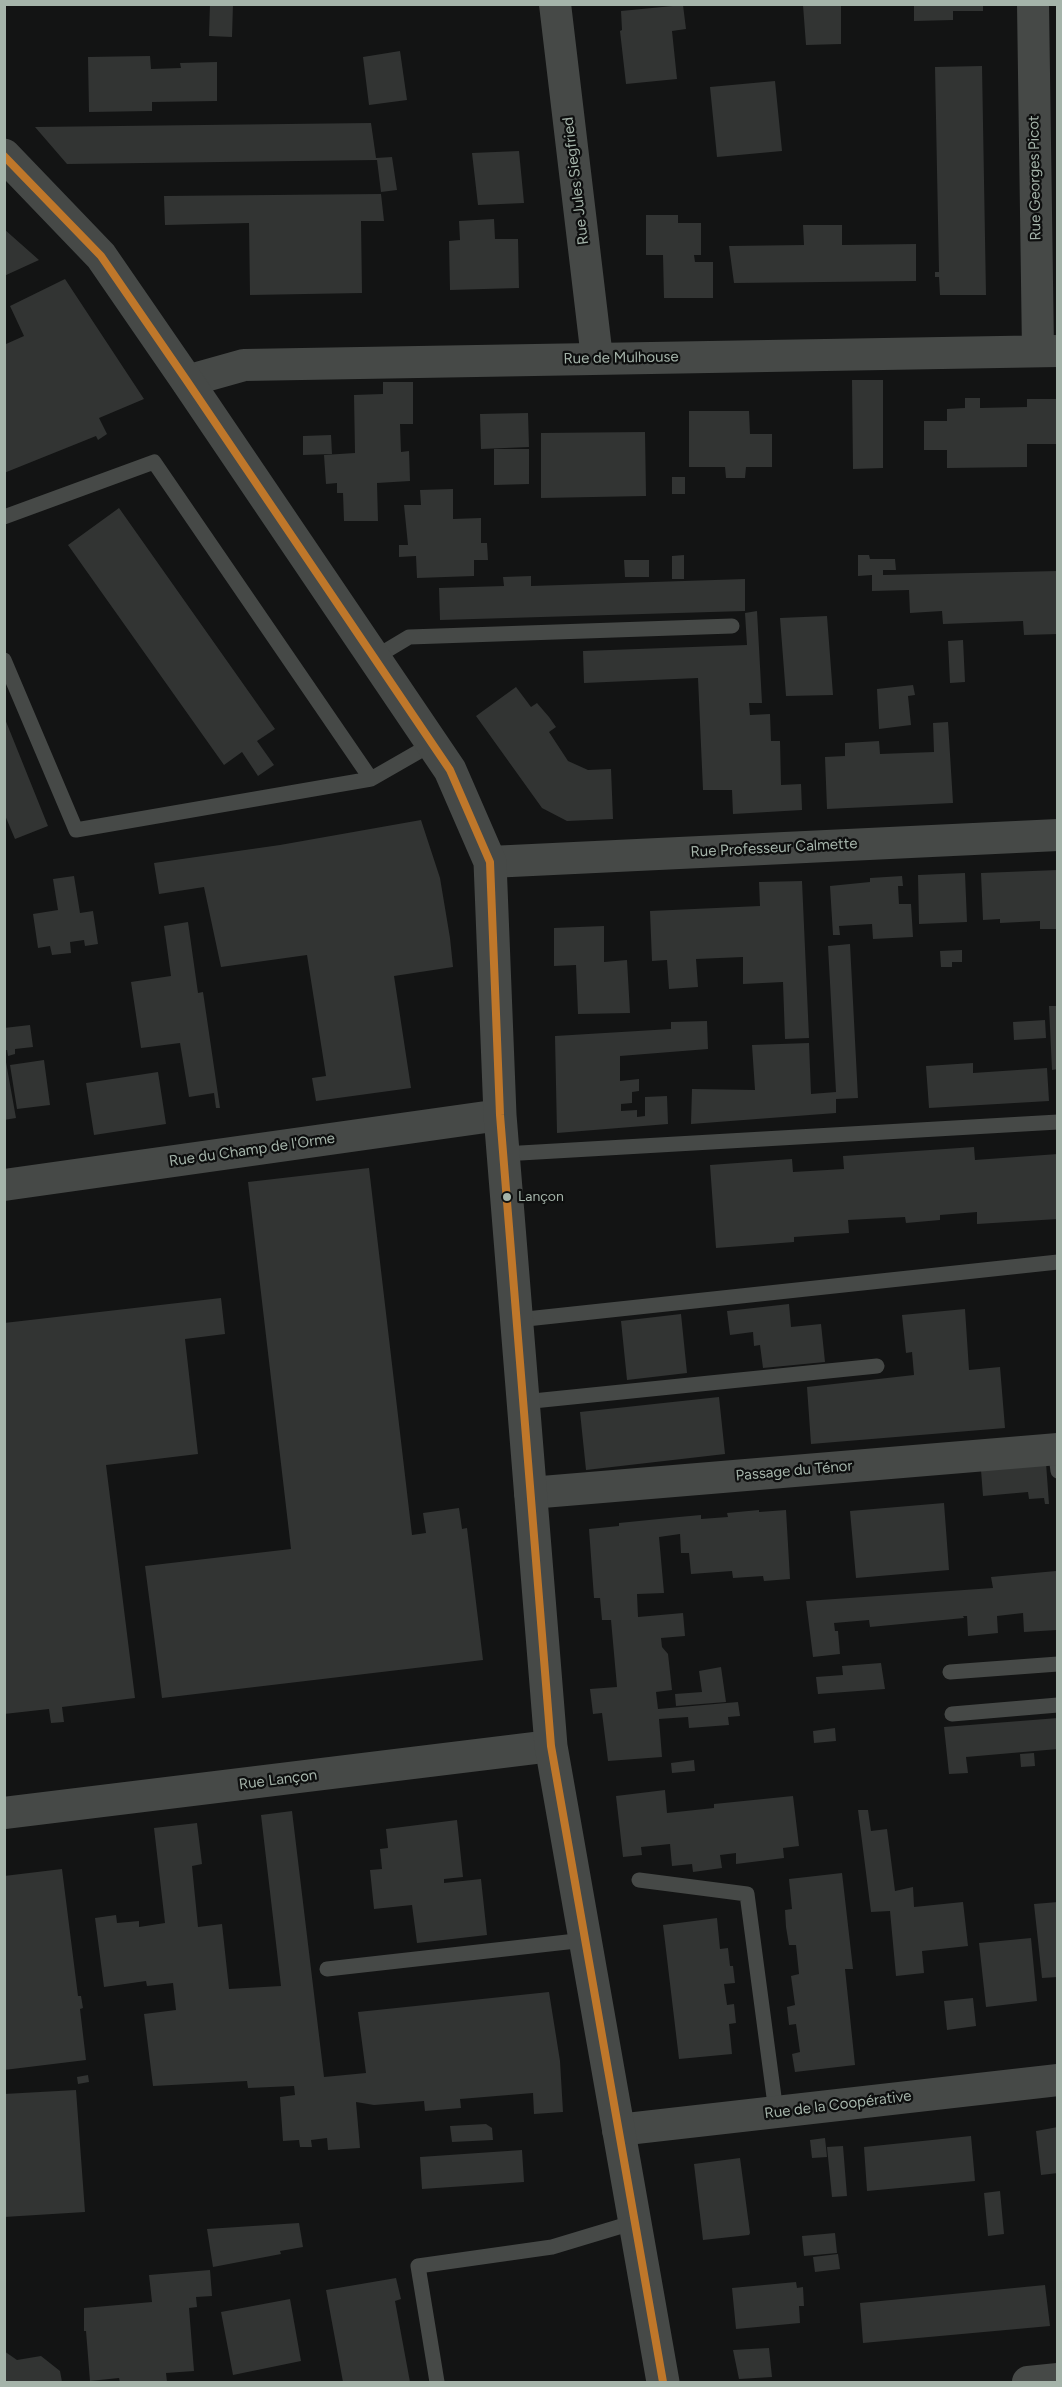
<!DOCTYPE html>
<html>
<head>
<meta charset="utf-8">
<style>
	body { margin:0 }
	#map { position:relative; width:1062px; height:2387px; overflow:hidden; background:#131414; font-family:Figtree,sans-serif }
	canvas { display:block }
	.frame { position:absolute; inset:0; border:6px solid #a5b4aa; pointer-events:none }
</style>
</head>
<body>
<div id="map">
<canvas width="1062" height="2387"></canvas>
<div class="frame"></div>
</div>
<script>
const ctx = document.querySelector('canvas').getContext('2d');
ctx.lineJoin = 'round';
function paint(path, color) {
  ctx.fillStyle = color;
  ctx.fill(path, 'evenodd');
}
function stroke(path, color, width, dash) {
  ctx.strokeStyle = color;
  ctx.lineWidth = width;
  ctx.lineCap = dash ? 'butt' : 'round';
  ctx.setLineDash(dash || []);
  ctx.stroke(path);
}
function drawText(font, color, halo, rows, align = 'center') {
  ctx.font = font + ' Figtree,sans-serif';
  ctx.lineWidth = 4.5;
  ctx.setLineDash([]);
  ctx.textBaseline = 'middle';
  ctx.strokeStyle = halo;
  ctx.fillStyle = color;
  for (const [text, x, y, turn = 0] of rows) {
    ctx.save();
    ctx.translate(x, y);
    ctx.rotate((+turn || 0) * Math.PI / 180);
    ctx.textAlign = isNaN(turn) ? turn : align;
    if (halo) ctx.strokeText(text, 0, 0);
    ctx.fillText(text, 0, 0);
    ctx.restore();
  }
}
paint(new Path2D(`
	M 210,4 L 233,4 L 232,37 L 209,36 Z
	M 841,4 L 841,44 L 806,45 L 803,5 Z
	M 914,4 L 983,4 L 983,11 L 953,11 L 953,20 L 914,21 Z
	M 683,5 L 686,29 L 672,31 L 677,79 L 626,84 L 620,31 L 622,30 L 621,11 Z
	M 400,51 L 407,100 L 369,105 L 363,57 Z
	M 150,56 L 151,69 L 181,68 L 180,63 L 217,62 L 217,101 L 152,102 L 152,111 L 89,112 L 88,57 Z
	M 982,66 L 986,295 L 940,295 L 939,277 L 935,277 L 935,272 L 939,272 L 935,67 Z
	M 775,81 L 782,151 L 717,157 L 710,87 Z
	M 371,123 L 376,158 L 392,157 L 397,190 L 381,192 L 377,160 L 67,164 L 35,127 Z
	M 519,151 L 524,203 L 478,205 L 472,153 Z
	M 381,194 L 384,221 L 361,221 L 362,293 L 250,295 L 249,223 L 165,225 L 164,196 Z
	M 646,215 L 678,215 L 678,223 L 701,223 L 701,255 L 694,255 L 695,262 L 713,262 L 713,298 L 664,298 L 663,255 L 646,255 Z
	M 494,219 L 495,239 L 518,239 L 519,288 L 450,290 L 449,241 L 460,240 L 459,221 Z
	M 803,225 L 842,225 L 842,245 L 916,244 L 916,281 L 734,283 L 729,246 L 804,245 Z
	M 4,229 L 39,260 L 4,276 Z
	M 65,279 L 144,399 L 99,418 L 107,434 L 98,440 L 96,436 L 4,473 L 4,340 L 6,344 L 24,336 L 10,306 Z
	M 852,380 L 883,380 L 883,468 L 853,469 Z
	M 383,382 L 413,382 L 413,424 L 400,424 L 401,452 L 409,451 L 410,481 L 377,483 L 378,521 L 344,521 L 343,493 L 337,493 L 337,483 L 326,484 L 324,455 L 355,453 L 354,395 L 383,394 Z
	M 965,398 L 980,398 L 980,408 L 1027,407 L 1027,399 L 1058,399 L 1058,444 L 1027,444 L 1027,467 L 947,468 L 947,450 L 924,450 L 924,421 L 947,421 L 947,409 L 965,408 Z
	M 689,411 L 749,411 L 750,434 L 772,434 L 772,467 L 746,467 L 745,478 L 726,478 L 725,467 L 689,467 Z
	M 528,413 L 529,447 L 481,449 L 480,414 Z
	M 645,432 L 646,496 L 541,498 L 541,433 Z
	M 331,435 L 332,454 L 303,455 L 303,436 Z
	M 494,449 L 529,449 L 529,484 L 494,485 Z
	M 672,477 L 685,477 L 685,494 L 672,494 Z
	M 453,489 L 453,519 L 481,518 L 481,543 L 487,543 L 488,560 L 474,560 L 474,576 L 417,578 L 416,556 L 399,557 L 399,545 L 408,545 L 404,505 L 421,505 L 420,490 Z
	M 119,508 L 275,729 L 257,741 L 274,765 L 258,776 L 242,752 L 224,765 L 68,545 Z
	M 684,555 L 684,579 L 672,579 L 672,556 Z
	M 858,555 L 869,555 L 870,559 L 895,559 L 896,570 L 883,570 L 883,575 L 1058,571 L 1058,634 L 1024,635 L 1023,621 L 943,624 L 942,611 L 910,613 L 909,590 L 872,591 L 872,575 L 858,576 Z
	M 624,560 L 649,560 L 649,577 L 625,577 Z
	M 531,576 L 531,586 L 745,579 L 745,611 L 440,620 L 439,588 L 504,586 L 503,577 Z
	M 757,611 L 762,703 L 749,703 L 750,715 L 770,714 L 771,741 L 780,741 L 781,785 L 801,784 L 802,810 L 733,814 L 732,790 L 703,790 L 698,678 L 584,683 L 583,651 L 747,645 L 745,613 Z
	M 827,616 L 833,695 L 786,696 L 780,618 Z
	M 963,640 L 965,682 L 950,683 L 948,641 Z
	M 913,685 L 915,695 L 908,696 L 911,725 L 879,729 L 877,689 Z
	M 516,687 L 531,707 L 537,703 L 549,717 L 556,727 L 549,732 L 568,761 L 588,770 L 611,769 L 613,819 L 567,821 L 542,808 L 476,716 Z
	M 5,719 L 48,826 L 15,839 L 4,813 Z
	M 948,722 L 953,803 L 827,809 L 825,757 L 845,756 L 845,743 L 879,741 L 880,754 L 934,752 L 933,723 Z
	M 421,820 L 440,878 L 450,938 L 453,967 L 394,976 L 411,1088 L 316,1101 L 312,1078 L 326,1076 L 307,955 L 221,967 L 204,887 L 159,894 L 154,863 L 280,845 Z
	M 1058,870 L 1058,929 L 1040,929 L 1040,921 L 1000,923 L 1000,919 L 983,920 L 981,873 Z
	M 965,873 L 967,922 L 919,924 L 918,875 Z
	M 74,876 L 80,913 L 93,911 L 98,944 L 85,946 L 84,940 L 70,942 L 71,953 L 52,955 L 50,946 L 38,948 L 33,914 L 58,910 L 53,879 Z
	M 902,876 L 903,886 L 898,886 L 899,904 L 911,904 L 913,937 L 873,939 L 872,924 L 839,926 L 840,935 L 833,935 L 830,886 L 870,882 L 870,878 Z
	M 802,881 L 809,1038 L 785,1039 L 783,982 L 743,984 L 743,957 L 696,959 L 698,987 L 669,989 L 667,960 L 652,961 L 650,911 L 760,906 L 759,882 Z
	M 188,922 L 198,993 L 203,992 L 220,1108 L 216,1108 L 214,1093 L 189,1097 L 180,1043 L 141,1048 L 131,982 L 171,976 L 164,926 Z
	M 604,926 L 604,962 L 627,960 L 630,1013 L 578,1014 L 576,965 L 554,966 L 554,928 Z
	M 850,944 L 858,1098 L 836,1099 L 836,1113 L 691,1124 L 692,1089 L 755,1090 L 752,1045 L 809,1043 L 811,1094 L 836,1092 L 828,946 Z
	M 962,950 L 962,962 L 952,962 L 952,967 L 941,967 L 940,951 Z
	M 1049,1006 L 1058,1006 L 1058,1069 L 1052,1070 Z
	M 1045,1020 L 1046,1038 L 1014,1040 L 1013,1022 Z
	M 707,1021 L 708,1049 L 620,1056 L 620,1081 L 639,1079 L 639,1091 L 632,1092 L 632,1103 L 621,1104 L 621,1111 L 637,1110 L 637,1117 L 645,1116 L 645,1097 L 667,1096 L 668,1124 L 557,1133 L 555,1036 L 671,1029 L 671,1022 Z
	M 30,1025 L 33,1047 L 15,1049 L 15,1054 L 8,1056 L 7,1050 L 4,1050 L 4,1028 Z
	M 4,1051 L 16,1118 L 4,1120 Z
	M 44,1060 L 50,1105 L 17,1109 L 10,1065 Z
	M 973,1063 L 973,1073 L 1047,1068 L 1049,1101 L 929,1108 L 926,1066 Z
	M 158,1072 L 166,1124 L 94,1135 L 86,1083 Z
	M 974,1147 L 975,1160 L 1058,1154 L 1058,1219 L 977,1224 L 977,1212 L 940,1215 L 940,1220 L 906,1223 L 905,1217 L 848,1220 L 849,1233 L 794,1237 L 794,1242 L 716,1248 L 710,1165 L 792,1159 L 793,1172 L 844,1169 L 843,1156 Z
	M 369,1168 L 412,1535 L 426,1533 L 423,1513 L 459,1508 L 462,1529 L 467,1528 L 483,1660 L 162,1698 L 145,1566 L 291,1549 L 248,1182 Z
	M 221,1298 L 225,1334 L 185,1339 L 198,1454 L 106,1465 L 135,1698 L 62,1707 L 64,1722 L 51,1723 L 49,1709 L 4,1714 L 4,1323 Z
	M 789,1304 L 791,1327 L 821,1324 L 825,1362 L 763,1368 L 760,1345 L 754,1346 L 753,1332 L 730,1335 L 727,1311 Z
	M 965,1309 L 969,1370 L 1000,1367 L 1005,1428 L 811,1444 L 807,1387 L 914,1375 L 912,1352 L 906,1353 L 902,1315 Z
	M 681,1314 L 687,1373 L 627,1380 L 621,1321 Z
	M 719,1397 L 725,1454 L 586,1470 L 580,1412 Z
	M 1046,1463 L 1049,1504 L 1045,1504 L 1044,1498 L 1029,1499 L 1028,1492 L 983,1496 L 981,1470 Z
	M 944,1503 L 949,1570 L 856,1578 L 850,1511 Z
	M 759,1510 L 759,1512 L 786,1510 L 790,1579 L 764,1581 L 763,1576 L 733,1578 L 732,1571 L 691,1574 L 689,1553 L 681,1553 L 680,1534 L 659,1537 L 664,1593 L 637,1594 L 638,1617 L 683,1613 L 685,1636 L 661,1638 L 662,1647 L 668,1654 L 672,1690 L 656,1692 L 658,1709 L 738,1702 L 740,1716 L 728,1717 L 729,1725 L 689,1728 L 688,1717 L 659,1719 L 662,1757 L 608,1761 L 602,1713 L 593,1714 L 590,1689 L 617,1687 L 611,1620 L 602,1620 L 600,1598 L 594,1598 L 589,1529 L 619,1526 L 619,1523 L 679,1517 L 701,1515 L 701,1519 L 728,1517 L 727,1513 Z
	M 1056,1571 L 1057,1630 L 1024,1632 L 1023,1613 L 997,1616 L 998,1633 L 968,1636 L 967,1616 L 963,1616 L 964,1618 L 870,1627 L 869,1620 L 834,1623 L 835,1631 L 838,1631 L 840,1654 L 813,1657 L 806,1601 L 993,1588 L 991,1577 Z
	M 881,1663 L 885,1689 L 818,1694 L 816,1677 L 843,1675 L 842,1666 Z
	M 721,1667 L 726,1702 L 676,1706 L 675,1694 L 702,1692 L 699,1671 Z
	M 1058,1718 L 1058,1749 L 966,1757 L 968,1773 L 949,1774 L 944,1727 Z
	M 835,1728 L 836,1741 L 814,1743 L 813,1731 Z
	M 1034,1753 L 1035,1766 L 1021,1767 L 1020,1754 Z
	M 694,1760 L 695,1771 L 672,1773 L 671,1763 Z
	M 665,1790 L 667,1813 L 714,1808 L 714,1804 L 793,1796 L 799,1846 L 783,1848 L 784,1858 L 736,1864 L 736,1853 L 720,1855 L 722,1868 L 693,1872 L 692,1864 L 672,1866 L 670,1844 L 641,1847 L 642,1855 L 623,1857 L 616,1796 Z
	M 858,1810 L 868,1810 L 871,1831 L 887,1829 L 895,1891 L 913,1887 L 914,1907 L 963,1902 L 968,1946 L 922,1951 L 924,1973 L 896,1976 L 890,1911 L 871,1912 Z
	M 292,1811 L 324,2077 L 366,2073 L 358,2012 L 549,1992 L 560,2061 L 563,2112 L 534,2114 L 533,2093 L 460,2099 L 461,2108 L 425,2111 L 424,2101 L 374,2105 L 356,2102 L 360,2148 L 328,2150 L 327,2138 L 311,2140 L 312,2147 L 300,2147 L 299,2140 L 283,2141 L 280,2097 L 295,2095 L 294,2086 L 248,2088 L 247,2081 L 153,2086 L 144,2014 L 176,2010 L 173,1983 L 147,1986 L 146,1981 L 104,1987 L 95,1918 L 116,1915 L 117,1923 L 139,1921 L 139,1927 L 165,1923 L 154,1828 L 197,1823 L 202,1864 L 192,1866 L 198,1927 L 222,1924 L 229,1989 L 281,1986 L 261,1815 Z
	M 457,1820 L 463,1877 L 444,1879 L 444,1883 L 481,1879 L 487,1935 L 417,1943 L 412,1905 L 374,1909 L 370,1870 L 382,1869 L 380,1849 L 388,1848 L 386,1829 Z
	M 62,1869 L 78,1996 L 81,1996 L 83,2008 L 80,2009 L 86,2060 L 4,2070 L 4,1876 Z
	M 842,1873 L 853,1969 L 845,1969 L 855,2065 L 795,2072 L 792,2054 L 800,2052 L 796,2024 L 789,2025 L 787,2007 L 795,2005 L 791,1976 L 799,1974 L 796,1945 L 789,1945 L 786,1927 L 785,1910 L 792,1909 L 789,1879 Z
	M 1058,1902 L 1058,1977 L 1042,1978 L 1034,1904 Z
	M 717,1918 L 720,1949 L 728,1948 L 730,1966 L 733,1966 L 735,1983 L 724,1984 L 727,2005 L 734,2004 L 736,2023 L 729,2024 L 732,2054 L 679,2059 L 663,1925 Z
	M 1031,1938 L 1037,2001 L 986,2007 L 979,1943 Z
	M 973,1998 L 976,2026 L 947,2030 L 944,2001 Z
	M 88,2075 L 89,2082 L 78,2084 L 77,2077 Z
	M 76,2090 L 85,2212 L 4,2217 L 4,2094 Z
	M 486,2124 L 492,2128 L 493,2140 L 452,2142 L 450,2126 Z
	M 1058,2127 L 1058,2173 L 1041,2175 L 1036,2131 Z
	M 971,2136 L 975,2181 L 867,2191 L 864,2147 Z
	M 825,2138 L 827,2157 L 812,2158 L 810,2140 Z
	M 843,2146 L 847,2196 L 832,2197 L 827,2147 Z
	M 522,2150 L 524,2182 L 422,2189 L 420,2157 Z
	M 740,2158 L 750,2233 L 749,2235 L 703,2240 L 694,2164 Z
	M 1000,2191 L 1004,2234 L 988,2236 L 984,2193 Z
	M 299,2223 L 303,2247 L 280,2251 L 281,2254 L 213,2267 L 207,2229 Z
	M 835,2233 L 837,2253 L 804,2256 L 802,2236 Z
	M 838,2254 L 840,2269 L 815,2272 L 813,2257 Z
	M 210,2270 L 212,2296 L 196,2297 L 197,2307 L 189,2308 L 194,2371 L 166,2373 L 167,2382 L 120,2382 L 119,2378 L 90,2381 L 86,2331 L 84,2331 L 84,2308 L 152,2302 L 149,2275 Z
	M 396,2278 L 401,2299 L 395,2301 L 410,2382 L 343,2382 L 326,2290 Z
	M 796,2282 L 797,2288 L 803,2287 L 804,2306 L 799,2306 L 800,2323 L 736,2329 L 732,2288 Z
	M 1045,2285 L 1050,2326 L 863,2343 L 860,2303 Z
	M 290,2299 L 301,2361 L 233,2375 L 221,2312 Z
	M 769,2348 L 772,2377 L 739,2379 L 733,2350 Z
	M 4,2351 L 17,2360 L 41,2356 L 60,2371 L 62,2382 L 4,2382 Z`), '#323433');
stroke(new Path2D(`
	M 4,517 L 154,462 L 371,779
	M 374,658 L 409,637 L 732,626
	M 4,660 L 76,830 L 371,779 L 432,744
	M 503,1154 L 1058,1122
	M 517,1320 L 1058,1262
	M 523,1402 L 877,1366
	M 1055,1449 L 1058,1471
	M 950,1672 L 1058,1664
	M 952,1714 L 1058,1705
	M 639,1880 L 747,1894 L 776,2112
	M 327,1969 L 585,1940
	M 437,2382 L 418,2266 L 552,2247 L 635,2222`), '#464947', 15);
stroke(new Path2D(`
	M 555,4 L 597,358
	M 1033,4 L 1038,351
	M 187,381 L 244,365 L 1058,351
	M 490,862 L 1058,835
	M 4,1185 L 500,1115
	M 530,1493 L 1058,1449
	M 4,1813 L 551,1746
	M 618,2130 L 1058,2080
	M 1028,2382 L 1058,2379`), '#464947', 32);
stroke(new Path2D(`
	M 4,155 L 101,256 L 187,381 L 450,770 L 490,862 L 500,1115 L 551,1746 L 663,2382`), '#464947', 33);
stroke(new Path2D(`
	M 4,156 L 101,256 L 187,381 L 450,770 L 490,862 L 500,1115 L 551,1746 L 663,2382`), '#bf772a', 8);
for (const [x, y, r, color] of [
	[507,1197,5,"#a5b4aa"]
]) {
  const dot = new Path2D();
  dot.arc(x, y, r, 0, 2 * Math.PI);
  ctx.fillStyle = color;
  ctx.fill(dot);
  stroke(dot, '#0e0f0f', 2);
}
drawText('14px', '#a5b4aa', '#0e0f0f', [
	["Lançon",518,1197]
], 'left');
drawText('15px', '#a5b4aa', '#0e0f0f', [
	["Rue Georges Picot",1035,178,-91],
	["Rue Jules Siegfried",576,181,-97],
	["Rue de Mulhouse",621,358,-1],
	["Rue Professeur Calmette",774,848,-3],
	["Rue du Champ de l'Orme",252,1150,-8],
	["Passage du Ténor",794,1471,-5],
	["Rue Lançon",278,1780,-7],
	["Rue de la Coopérative",838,2105,-7]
]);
</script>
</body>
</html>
